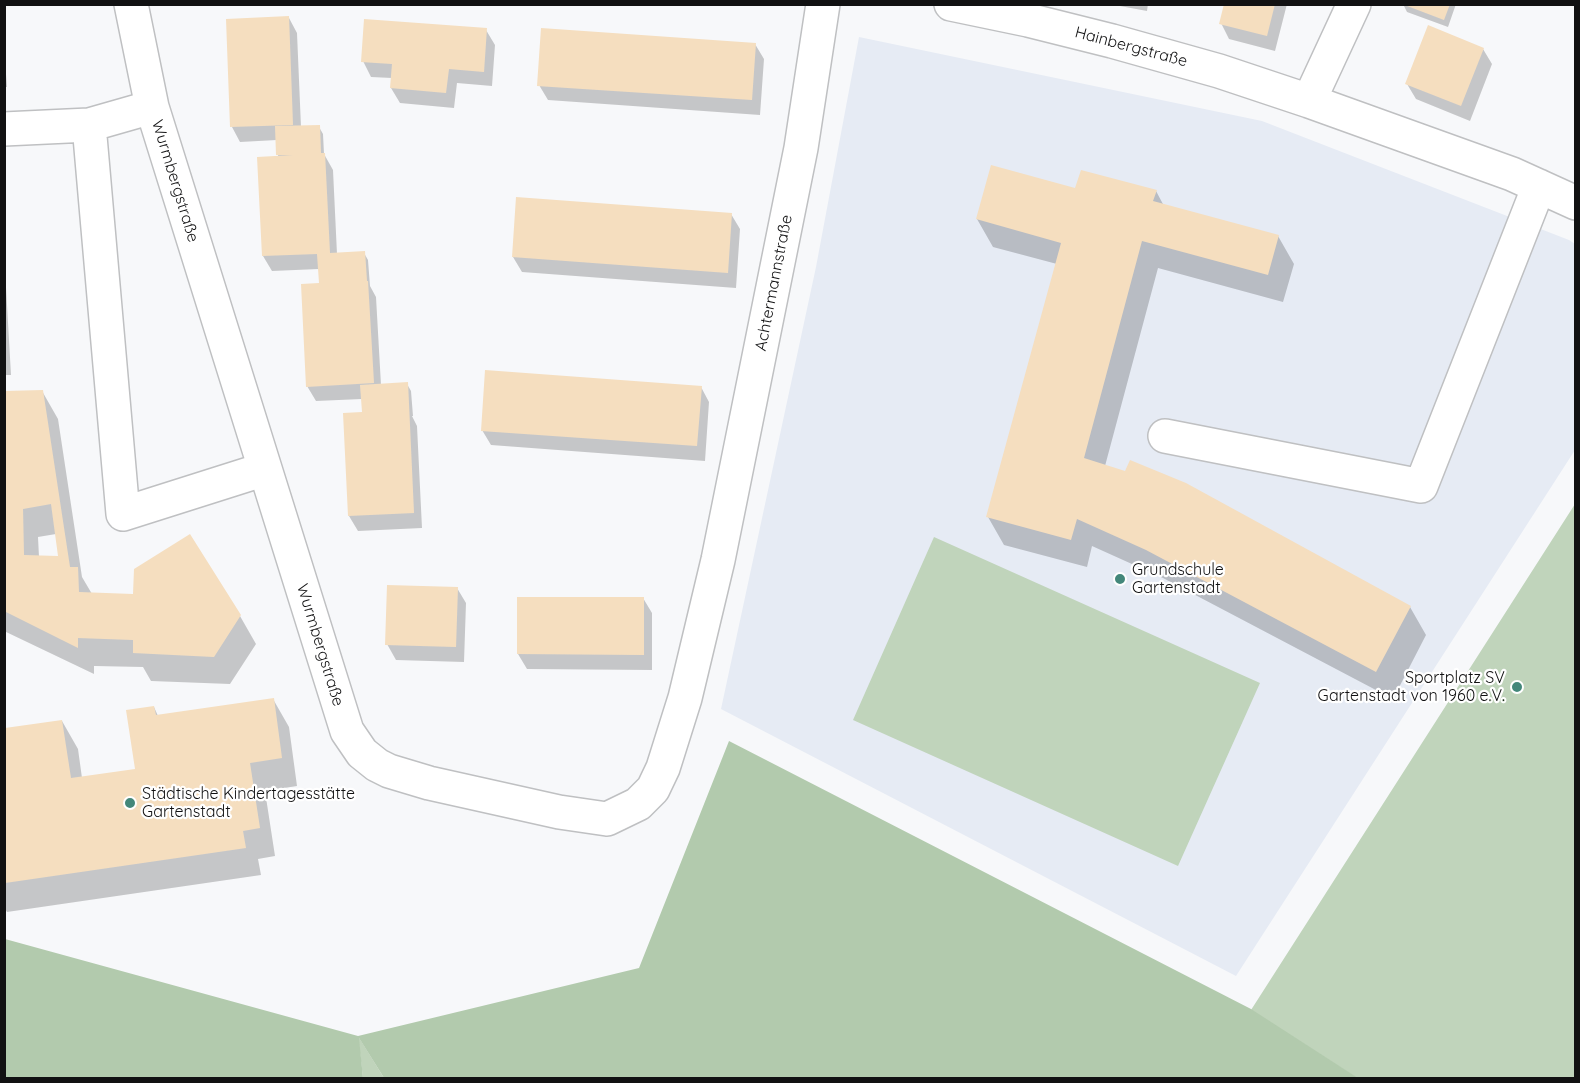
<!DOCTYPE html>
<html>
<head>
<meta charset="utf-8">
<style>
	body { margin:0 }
	#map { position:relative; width:1580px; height:1083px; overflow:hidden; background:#f7f8fa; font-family:Quicksand,sans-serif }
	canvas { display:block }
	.frame { position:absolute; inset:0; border:6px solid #111112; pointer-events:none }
</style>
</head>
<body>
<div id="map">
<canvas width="1580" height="1083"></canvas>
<div class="frame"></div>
</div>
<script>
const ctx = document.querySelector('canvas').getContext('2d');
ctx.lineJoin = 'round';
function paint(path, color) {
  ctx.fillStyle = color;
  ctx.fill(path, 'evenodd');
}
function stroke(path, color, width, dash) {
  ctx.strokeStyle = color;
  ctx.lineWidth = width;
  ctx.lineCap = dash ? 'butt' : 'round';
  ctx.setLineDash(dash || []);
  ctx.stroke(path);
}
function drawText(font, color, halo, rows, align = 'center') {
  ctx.font = font + ' Quicksand,sans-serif';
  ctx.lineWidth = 4.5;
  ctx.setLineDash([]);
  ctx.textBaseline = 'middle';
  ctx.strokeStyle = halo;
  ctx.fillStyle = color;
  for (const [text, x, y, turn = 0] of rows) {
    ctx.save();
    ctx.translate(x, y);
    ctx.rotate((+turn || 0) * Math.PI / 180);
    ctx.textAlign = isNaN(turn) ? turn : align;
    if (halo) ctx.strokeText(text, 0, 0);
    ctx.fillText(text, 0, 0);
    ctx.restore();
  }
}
paint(new Path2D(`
	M 859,37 L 1262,121 L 1569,240 L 1575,244 L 1575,450 L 1236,976 L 721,709 L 816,267 Z`), '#e6ebf4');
paint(new Path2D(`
	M 1575,504 L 1575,1078 L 1357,1078 L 1251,1010 Z
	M 934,537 L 1260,683 L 1178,866 L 853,720 Z
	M 358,1036 L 384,1078 L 363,1078 Z`), '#c0d4bb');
paint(new Path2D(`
	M 729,741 L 1251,1009 L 1358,1078 L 384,1078 L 359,1038 L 363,1078 L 5,1078 L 5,939 L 358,1036 L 639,968 Z`), '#b2caad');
paint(new Path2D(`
	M 1109,4 L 1148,4 L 1147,11 Z
	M 1225,4 L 1287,4 L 1275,51 L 1229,39 L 1221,23 Z
	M 1403,4 L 1456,4 L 1448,27 L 1407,12 Z
	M 289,18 L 297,33 L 301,127 L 319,127 L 323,134 L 324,154 L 333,170 L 337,254 L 364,253 L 368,260 L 370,286 L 376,297 L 381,385 L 407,384 L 411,391 L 413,416 L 412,416 L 417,426 L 422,528 L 358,531 L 349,516 L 345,415 L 364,414 L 362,399 L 316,401 L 307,386 L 321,284 L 319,269 L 272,271 L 263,256 L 279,157 L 277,154 L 277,140 L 240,142 L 232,127 Z
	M 486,30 L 495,45 L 492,86 L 457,83 L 454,108 L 400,103 L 391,88 L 392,78 L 371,77 L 363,61 Z
	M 755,44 L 764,59 L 760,115 L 548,100 L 539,85 Z
	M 4,48 L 7,87 L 4,87 Z
	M 1483,49 L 1492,64 L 1470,121 L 1416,99 L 1407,84 Z
	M 1076,190 L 1156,191 L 1164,206 L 1278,236 L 1294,264 L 1283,302 L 1158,268 L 1105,466 L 1410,607 L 1426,635 L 1393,699 L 1163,578 L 1092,546 L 1087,567 L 1004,545 L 988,517 L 1057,264 L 993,247 L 977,219 Z
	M 731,214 L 740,229 L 736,288 L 522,272 L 513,257 Z
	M 4,252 L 11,375 L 4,375 Z
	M 701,387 L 709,402 L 705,461 L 491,445 L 482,430 Z
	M 42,391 L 58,419 L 82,577 L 92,594 L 135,595 L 240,616 L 256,644 L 230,684 L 151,681 L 143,667 L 94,666 L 94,674 L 4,631 L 4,393 ZM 56,534 L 60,557 L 39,557 L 38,537 Z
	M 457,588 L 466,603 L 464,662 L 396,660 L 387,644 Z
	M 519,598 L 643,598 L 652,613 L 652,670 L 527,669 L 518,654 Z
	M 273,699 L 289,727 L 297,786 L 265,791 L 275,856 L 258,859 L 261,875 L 7,912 L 4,907 L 4,730 L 62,721 L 78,749 L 82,778 L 137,770 L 154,707 L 158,716 Z`), '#0003');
paint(new Path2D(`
	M 1224,4 L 1275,4 L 1267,36 L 1219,24 Z
	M 1402,4 L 1450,4 L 1444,20 Z
	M 289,16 L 293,125 L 230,127 L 226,19 Z
	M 364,19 L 487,28 L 484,72 L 449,69 L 446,93 L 390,88 L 392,64 L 361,62 Z
	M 1428,25 L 1484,48 L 1461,106 L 1405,84 Z
	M 541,28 L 756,43 L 752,100 L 537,86 Z
	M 320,125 L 321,153 L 325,153 L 330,253 L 365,251 L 367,281 L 368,281 L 374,383 L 306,387 L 301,284 L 319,283 L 317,254 L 262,256 L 257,157 L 293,155 L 276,155 L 275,126 Z
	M 991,165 L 1075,188 L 1081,170 L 1157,190 L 1153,201 L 1279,235 L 1268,275 L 1142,241 L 1084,458 L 1125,471 L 1130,460 L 1186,483 L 1411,606 L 1376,672 L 1146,550 L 1077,519 L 1071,540 L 986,517 L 1061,243 L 976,219 Z
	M 516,197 L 732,213 L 728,273 L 512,257 Z
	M 485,370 L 702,386 L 697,446 L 481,431 Z
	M 408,382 L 414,513 L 348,516 L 343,413 L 362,412 L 360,385 Z
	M 43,390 L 70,567 L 78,567 L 79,592 L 133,594 L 134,569 L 190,534 L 241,615 L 214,657 L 133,653 L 133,640 L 78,638 L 78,648 L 4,611 L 4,391 ZM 51,504 L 58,556 L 24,555 L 23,509 Z
	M 387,585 L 458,587 L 456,647 L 385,645 Z
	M 517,597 L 644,597 L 644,655 L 517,654 Z
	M 274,698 L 282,758 L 250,763 L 260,828 L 243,831 L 246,848 L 5,883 L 5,728 L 62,720 L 71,778 L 135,769 L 126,710 L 154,706 L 156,715 Z`), '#f5debf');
const minor = new Path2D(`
	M 131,4 L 152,107 L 347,731 L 362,753 L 377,765 L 389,771 L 429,783 L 559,812 L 607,819 L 638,804 L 653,789 L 663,768 L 685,698 L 718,560 L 801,148 L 823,4
	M 951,4 L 1028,20 L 1112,41 L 1219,71 L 1309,101 L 1512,174 L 1576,203
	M 1309,101 L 1354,4
	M 89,125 L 123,514 L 265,469
	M 4,129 L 89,125 L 152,107
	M 1165,436 L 1421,486 L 1539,186`);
stroke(minor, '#bfc0c2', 36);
stroke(minor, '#fff', 33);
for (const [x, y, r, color] of [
	[1120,579,6,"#43877a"],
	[1517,687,6,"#43877a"],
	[130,803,6,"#43877a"]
]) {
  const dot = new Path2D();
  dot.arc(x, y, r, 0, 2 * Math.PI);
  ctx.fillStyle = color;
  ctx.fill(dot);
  stroke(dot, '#fff', 2);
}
drawText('16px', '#111112', '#fff', [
	["Hainbergstraße",1131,47,15],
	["Wurmbergstraße",175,181,73],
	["Achtermannstraße",774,283,-79],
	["Wurmbergstraße",320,645,73]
]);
drawText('16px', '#111112', '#fff', [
	["Grundschule",1132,570],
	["Gartenstadt",1132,588],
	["Sportplatz SV",1505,678,"right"],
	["Gartenstadt von 1960 e.V.",1505,696,"right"],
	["Städtische Kindertagesstätte",142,794],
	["Gartenstadt",142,812]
], 'left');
</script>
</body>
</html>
